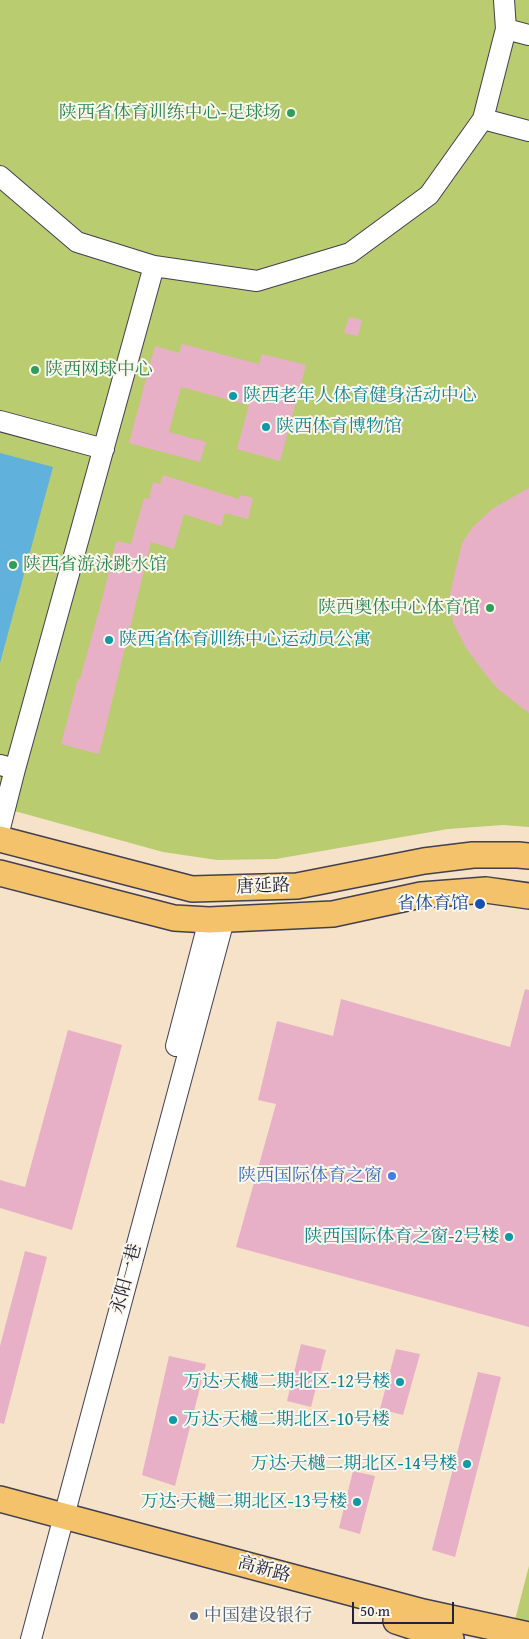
<!DOCTYPE html>
<html>
<head>
<meta charset="utf-8">
<style>
	body { margin:0 }
	#map { position:relative; width:529px; height:1639px; overflow:hidden; background:#f5e2c8; font-family:"Gentium Book Plus",serif }
	canvas { display:block }
	.scale { position:absolute; left:352px; top:1602px; width:102px; height:22px; box-sizing:border-box; border:2px solid #22223b; border-top:0; padding-left:6px; font-size:15px; line-height:18px; white-space:nowrap; color:#22223b; -webkit-text-stroke:4px #fbf7ec; paint-order:stroke }
</style>
</head>
<body>
<div id="map">
<canvas width="529" height="1639"></canvas>
<div class="scale">50 m</div>
</div>
<script>
const ctx = document.querySelector('canvas').getContext('2d');
ctx.lineJoin = 'round';
function paint(path, color) {
  ctx.fillStyle = color;
  ctx.fill(path, 'evenodd');
}
function stroke(path, color, width, dash) {
  ctx.strokeStyle = color;
  ctx.lineWidth = width;
  ctx.lineCap = dash ? 'butt' : 'round';
  ctx.setLineDash(dash || []);
  ctx.stroke(path);
}
function drawText(font, color, halo, rows, align = 'center') {
  ctx.font = font + ' "Gentium Book Plus","Noto Serif SC",serif';
  ctx.lineWidth = 4;
  ctx.setLineDash([]);
  ctx.textBaseline = 'middle';
  ctx.strokeStyle = halo;
  ctx.fillStyle = color;
  for (const [text, x, y, turn = 0] of rows) {
    ctx.save();
    ctx.translate(x, y);
    ctx.rotate((+turn || 0) * Math.PI / 180);
    ctx.textAlign = isNaN(turn) ? turn : align;
    if (halo) ctx.strokeText(text, 0, 0);
    ctx.fillText(text, 0, 0);
    ctx.restore();
  }
}
paint(new Path2D(`
	M 0,0 L 529,0 L 529,827 L 503,825 L 448,829 L 276,859 L 217,860 L 163,852 L 0,807 Z
	M 529,1566 L 529,1639 L 510,1639 Z`), '#bacc70');
paint(new Path2D(`
	M 0,453 L 53,467 L 0,663 Z`), '#60b1db');
paint(new Path2D(`
	M 349,317 L 362,320 L 358,336 L 344,333 Z
	M 182,344 L 259,364 L 262,354 L 306,365 L 280,461 L 237,449 L 249,405 L 181,387 L 169,432 L 206,442 L 200,462 L 129,443 L 155,346 L 179,353 Z
	M 163,475 L 239,499 L 240,495 L 253,498 L 248,519 L 225,513 L 221,526 L 184,514 L 174,549 L 151,542 L 99,754 L 61,744 L 78,679 L 80,679 L 104,592 L 116,541 L 131,544 L 144,498 L 149,499 L 153,482 L 160,484 Z
	M 529,488 L 529,713 L 498,689 L 487,676 L 466,648 L 453,622 L 450,594 L 462,543 L 473,527 L 492,509 Z
	M 525,989 L 529,990 L 529,1327 L 236,1247 L 276,1104 L 258,1100 L 277,1021 L 333,1036 L 341,999 L 510,1047 Z
	M 68,1030 L 122,1045 L 72,1230 L 0,1208 L 0,1180 L 25,1187 Z
	M 25,1251 L 47,1257 L 4,1424 L 0,1423 L 0,1346 Z
	M 301,1344 L 326,1350 L 311,1407 L 287,1401 Z
	M 396,1349 L 420,1354 L 403,1415 L 380,1409 Z
	M 169,1356 L 206,1364 L 175,1486 L 142,1475 Z
	M 478,1372 L 501,1377 L 455,1557 L 432,1550 Z
	M 353,1471 L 375,1476 L 360,1534 L 339,1528 Z`), '#e8b0c7');
const minor = new Path2D(`
	M 506,29 L 529,35
	M 483,119 L 529,131
	M 0,176 L 77,242 L 154,266 L 257,281 L 350,253 L 429,195 L 483,119 L 506,29 L 504,0
	M 0,421 L 104,449
	M 0,765 L 15,769 L 154,266
	M 0,828 L 15,769
	M 176,1046 L 209,920
	M 31,1639 L 224,920`);
const major = new Path2D(`
	M 0,839 L 192,889 L 297,886 L 424,861 L 473,855 L 518,855 L 529,856
	M 0,873 L 174,918 L 209,920 L 333,914 L 421,895 L 486,890 L 529,896
	M 0,1499 L 423,1612 L 529,1635
	M 396,1621 L 451,1639`);
stroke(minor, '#423f50', 22);
stroke(major, '#423f50', 28);
stroke(minor, '#fff', 20);
stroke(major, '#f4c26a', 25);
for (const [x, y, r, color] of [
	[291,113,5,"#2e9e5b"],
	[35,370,5,"#2e9e5b"],
	[233,396,5,"#0f9aa8"],
	[266,427,5,"#0f9aa8"],
	[13,565,5,"#2e9e5b"],
	[490,608,5,"#2e9e5b"],
	[109,640,5,"#0f9aa8"],
	[480,904,6,"#1a4fb4"],
	[392,1176,5,"#3f7fe0"],
	[509,1237,5,"#0f9aa8"],
	[400,1382,5,"#0f9aa8"],
	[173,1420,5,"#0f9aa8"],
	[467,1464,5,"#0f9aa8"],
	[357,1502,5,"#0f9aa8"],
	[194,1616,5,"#5c6f8a"]
]) {
  const dot = new Path2D();
  dot.arc(x, y, r, 0, 2 * Math.PI);
  ctx.fillStyle = color;
  ctx.fill(dot);
  stroke(dot, '#fbf7ec', 2);
}
drawText('18px', '#27864d', '#fbf7ec', [
	["陕西省体育训练中心-足球场",281,113],
	["陕西网球中心",45,370,"left"],
	["陕西省游泳跳水馆",23,565,"left"],
	["陕西奥体中心体育馆",480,608]
], 'right');
drawText('18px', '#0d838f', '#fbf7ec', [
	["陕西老年人体育健身活动中心",243,396],
	["陕西体育博物馆",276,427],
	["陕西省体育训练中心运动员公寓",119,640],
	["陕西国际体育之窗-2号楼",499,1237,"right"],
	["万达·天樾二期北区-12号楼",390,1382,"right"],
	["万达·天樾二期北区-10号楼",183,1420],
	["万达·天樾二期北区-14号楼",457,1464,"right"],
	["万达·天樾二期北区-13号楼",347,1502,"right"]
], 'left');
drawText('18px', '#22223b', '#fbf7ec', [
	["唐延路",263,887,-2],
	["永阳一巷",127,1279,-75],
	["高新路",264,1570,15]
]);
drawText('18px', '#164399', '#fbf7ec', [
	["省体育馆",469,904]
], 'right');
drawText('18px', '#366cbe', '#fbf7ec', [
	["陕西国际体育之窗",382,1176]
], 'right');
drawText('18px', '#4e5e75', '#fbf7ec', [
	["中国建设银行",204,1616]
], 'left');
</script>
</body>
</html>
